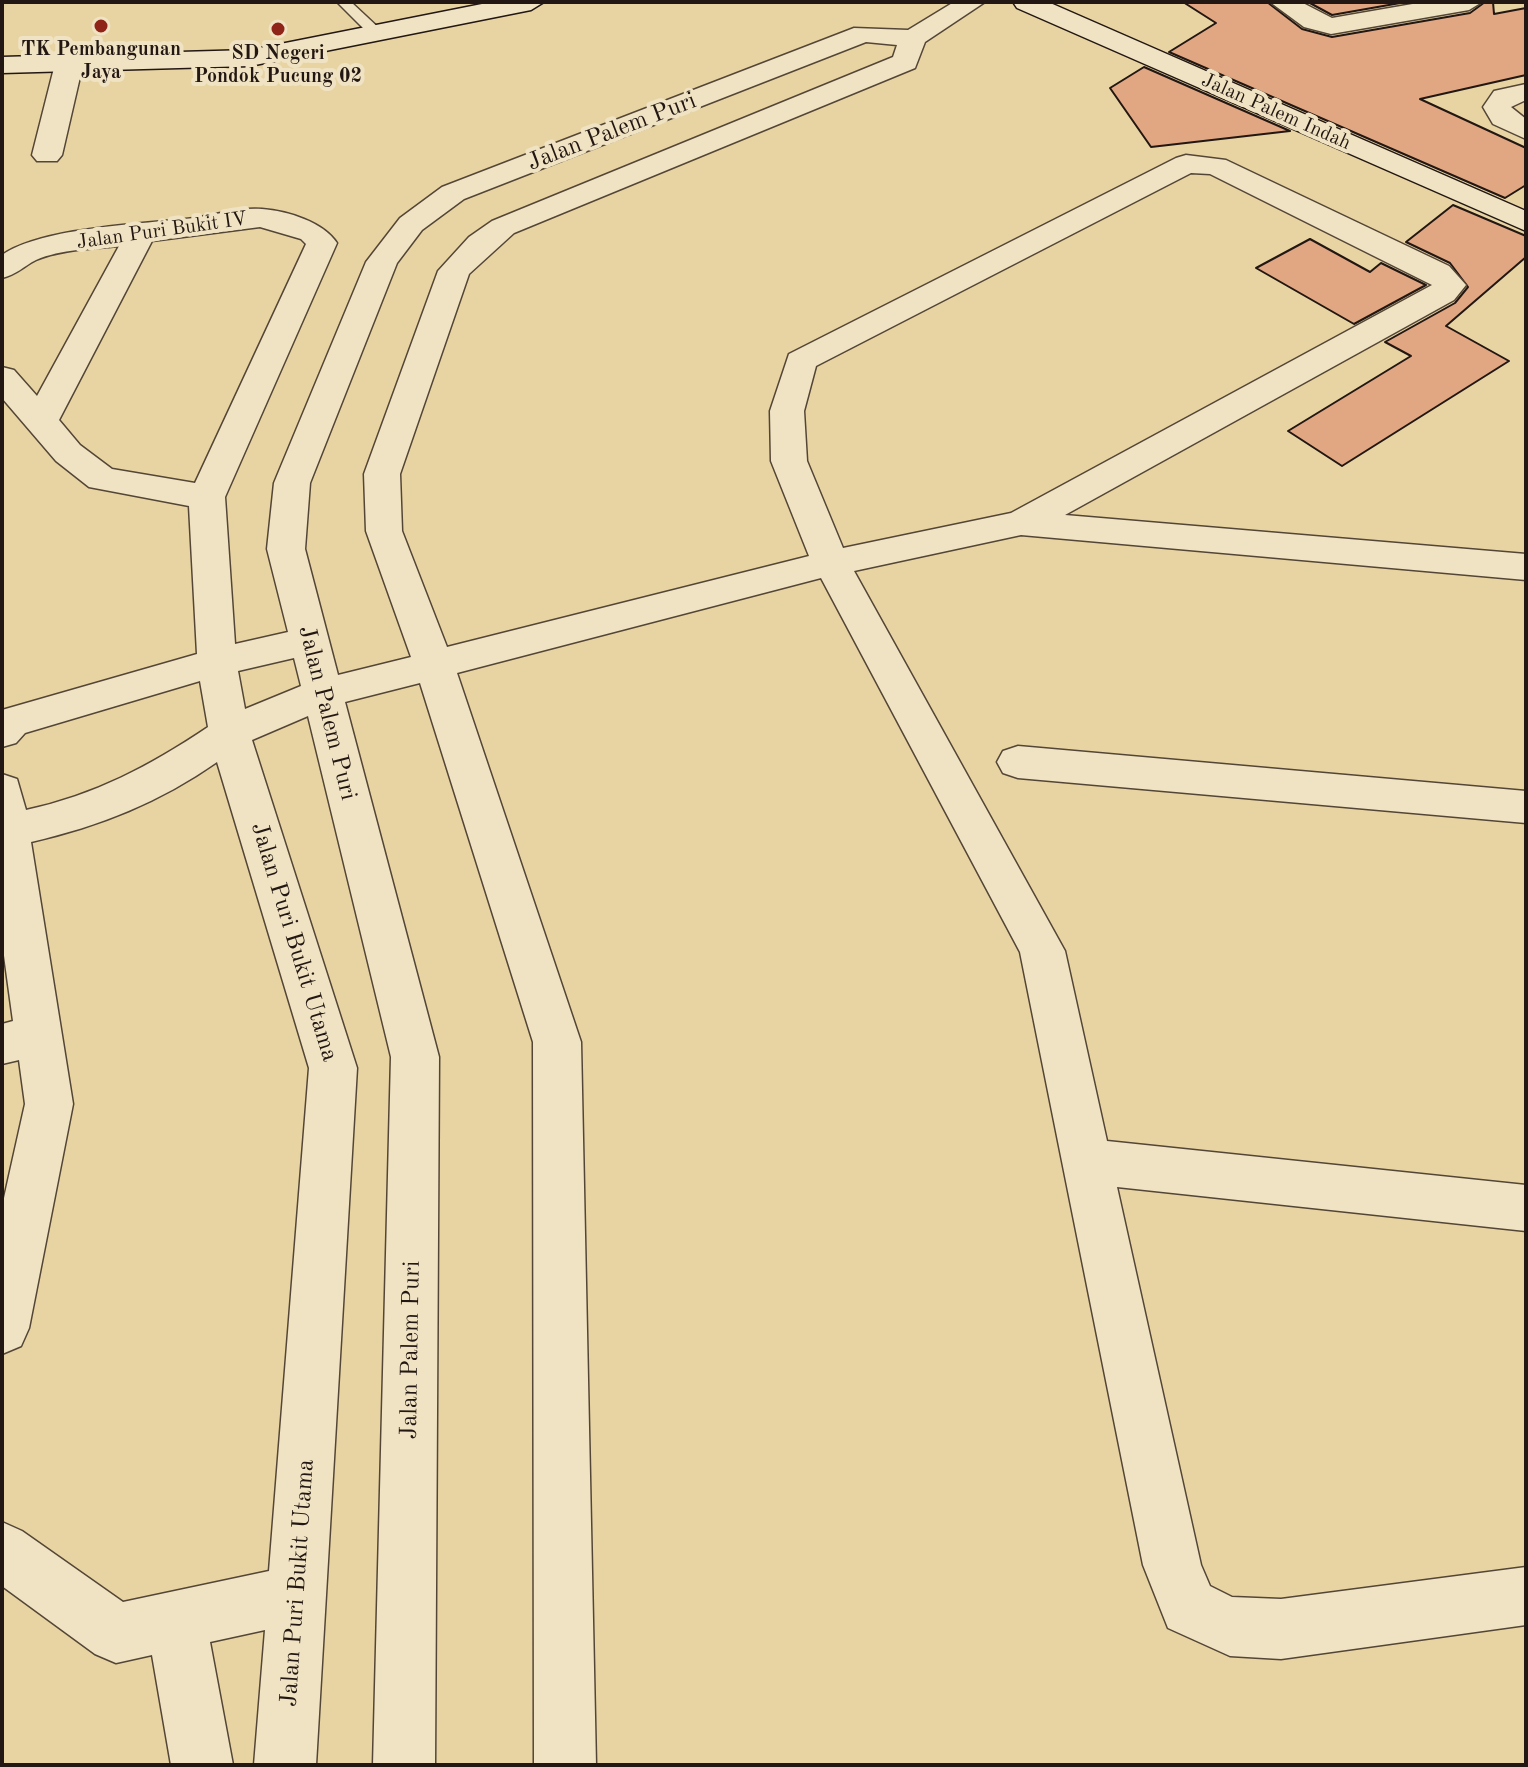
<!DOCTYPE html>
<html>
<head>
<meta charset="utf-8">
<style>
	body { margin:0 }
	#map { position:relative; width:1528px; height:1767px; overflow:hidden; background:#e8d4a3; font-family:"Old Standard TT",serif }
	canvas { display:block }
	.frame { position:absolute; inset:0; border:4px solid #221712; pointer-events:none }
</style>
</head>
<body>
<div id="map">
<canvas width="1528" height="1767"></canvas>
<div class="frame"></div>
</div>
<script>
const ctx = document.querySelector('canvas').getContext('2d');
ctx.lineJoin = 'round';
function paint(path, color) {
  ctx.fillStyle = color;
  ctx.fill(path, 'evenodd');
}
function stroke(path, color, width, dash) {
  ctx.strokeStyle = color;
  ctx.lineWidth = width;
  ctx.lineCap = dash ? 'butt' : 'round';
  ctx.setLineDash(dash || []);
  ctx.stroke(path);
}
function drawText(font, color, halo, rows, align = 'center') {
  ctx.font = font + ' "Old Standard TT",serif';
  ctx.lineWidth = 8;
  ctx.setLineDash([]);
  ctx.textBaseline = 'middle';
  ctx.strokeStyle = halo;
  ctx.fillStyle = color;
  for (const [text, x, y, turn = 0] of rows) {
    ctx.save();
    ctx.translate(x, y);
    ctx.rotate((+turn || 0) * Math.PI / 180);
    ctx.textAlign = isNaN(turn) ? turn : align;
    if (halo) ctx.strokeText(text, 0, 0);
    ctx.fillText(text, 0, 0);
    ctx.restore();
  }
}
const building = new Path2D(`
	M 1183,2 L 1267,2 L 1302,29 L 1332,37 L 1470,13 L 1485,2 L 1493,2 L 1494,14 L 1526,8 L 1526,75 L 1420,99 L 1526,148 L 1526,185 L 1505,198 L 1169,52 L 1216,23 Z
	M 1308,2 L 1406,2 L 1332,15 Z
	M 1144,67 L 1290,131 L 1151,147 L 1110,88 Z
	M 1453,205 L 1526,236 L 1526,257 L 1446,326 L 1509,361 L 1342,466 L 1288,431 L 1411,356 L 1385,342 L 1455,303 L 1468,287 L 1450,263 L 1406,242 Z
	M 1310,239 L 1370,272 L 1381,263 L 1426,285 L 1354,324 L 1256,268 Z`);
paint(building, '#e1a682');
stroke(building, '#221712', 2);
const lane = new Path2D(`
	M 337,2 L 351,2 L 381,30 L 381,36 L 371,36 Z`);
const street = new Path2D(`
	M 954,2 L 985,2 L 925,42 L 915,68 L 514,233 L 469,274 L 400,474 L 402,531 L 447,647 L 809,556 L 771,461 L 770,411 L 789,354 L 1176,158 L 1186,155 L 1226,160 L 1449,266 L 1466,285 L 1454,300 L 1065,515 L 1526,554 L 1526,580 L 1021,535 L 854,571 L 1065,951 L 1107,1141 L 1526,1185 L 1526,1231 L 1117,1187 L 1201,1565 L 1210,1586 L 1232,1597 L 1281,1599 L 1526,1567 L 1526,1625 L 1281,1659 L 1230,1656 L 1168,1628 L 1143,1565 L 1020,952 L 821,578 L 457,673 L 581,1042 L 596,1765 L 534,1765 L 533,1042 L 420,683 L 345,702 L 439,1057 L 435,1765 L 373,1765 L 391,1057 L 308,716 L 252,740 L 357,1068 L 316,1765 L 254,1765 L 265,1630 L 210,1642 L 233,1765 L 171,1765 L 152,1655 L 116,1663 L 95,1654 L 2,1586 L 2,1522 L 22,1531 L 123,1602 L 269,1571 L 309,1068 L 217,762 C 160,802 100,826 31,842 L 73,1104 L 29,1328 L 21,1346 L 2,1354 L 2,1207 L 25,1104 L 19,1060 L 2,1064 L 2,1024 L 13,1021 L 2,941 L 2,774 L 17,779 L 26,810 C 95,795 150,766 208,727 L 200,681 L 25,733 L 16,743 L 2,747 L 2,710 L 197,654 L 189,506 L 89,487 L 56,461 L 2,398 L 2,367 L 14,370 L 37,396 L 119,246 C 93,249 61,249 36,260 C 24,266 16,275 2,278 L 2,255 C 43,227 143,224 194,218 C 215,215 240,207 262,209 C 288,211 323,222 337,243 L 225,497 L 235,644 L 288,632 L 267,549 L 274,483 L 366,262 L 400,218 L 442,187 L 854,28 L 908,30 ZM 866,42 L 897,45 L 893,57 L 492,221 L 469,237 L 438,271 L 364,474 L 366,531 L 411,657 L 338,675 L 305,549 L 310,483 L 397,263 L 422,230 L 464,199 ZM 1191,173 L 1210,174 L 1432,285 L 1011,513 L 843,548 L 807,461 L 804,411 L 816,366 ZM 260,227 L 301,239 L 306,244 L 195,483 L 112,469 L 80,445 L 59,420 L 152,241 ZM 294,658 L 301,686 L 245,709 L 238,671 Z
	M 1270,2 L 1301,2 L 1332,18 L 1424,2 L 1482,2 L 1469,10 L 1331,34 L 1304,27 Z
	M 69,56 L 79,58 L 83,64 L 62,155 L 57,161 L 37,161 L 32,155 L 55,64 L 59,58 Z
	M 1526,84 L 1526,100 L 1511,107 L 1526,119 L 1526,139 L 1493,124 L 1483,107 L 1494,91 Z
	M 1018,746 L 1526,791 L 1526,823 L 1018,778 L 1003,773 L 997,762 L 1003,751 Z`);
const secondary = new Path2D(`
	M 492,2 L 544,2 L 531,10 L 250,66 L 2,73 L 2,57 L 250,50 Z
	M 1013,2 L 1048,2 L 1526,211 L 1526,231 L 1017,8 Z`);
stroke(lane, '#544636', 3);
stroke(street, '#544636', 3);
stroke(secondary, '#221712', 3);
paint(lane, '#f0e3c3');
paint(street, '#f0e3c3');
paint(secondary, '#f0e3c3');
for (const [x, y, r, color] of [
	[101,26,8,"#8f2418"],
	[278,29,8,"#8f2418"]
]) {
  const dot = new Path2D();
  dot.arc(x, y, r, 0, 2 * Math.PI);
  ctx.fillStyle = color;
  ctx.fill(dot);
  stroke(dot, '#f0e3c3', 3);
}
drawText('bold 20px', '#221712', '#f0e3c3', [
	["TK Pembangunan",101,50],
	["Jaya",101,73],
	["SD Negeri",278,54],
	["Pondok Pucung 02",278,77]
]);
drawText('20px', '#221712', '#f0e3c3', [
	["Jalan Palem Indah",1276,112,24],
	["Jalan Puri Bukit IV",162,231,-8]
]);
drawText('24px', '#221712', '#f0e3c3', [
	["Jalan Palem Puri",612,132,-21],
	["Jalan Palem Puri",327,713,76],
	["Jalan Puri Bukit Utama",294,942,73],
	["Jalan Palem Puri",411,1350,-89],
	["Jalan Puri Bukit Utama",298,1583,-86]
]);
</script>
</body>
</html>
